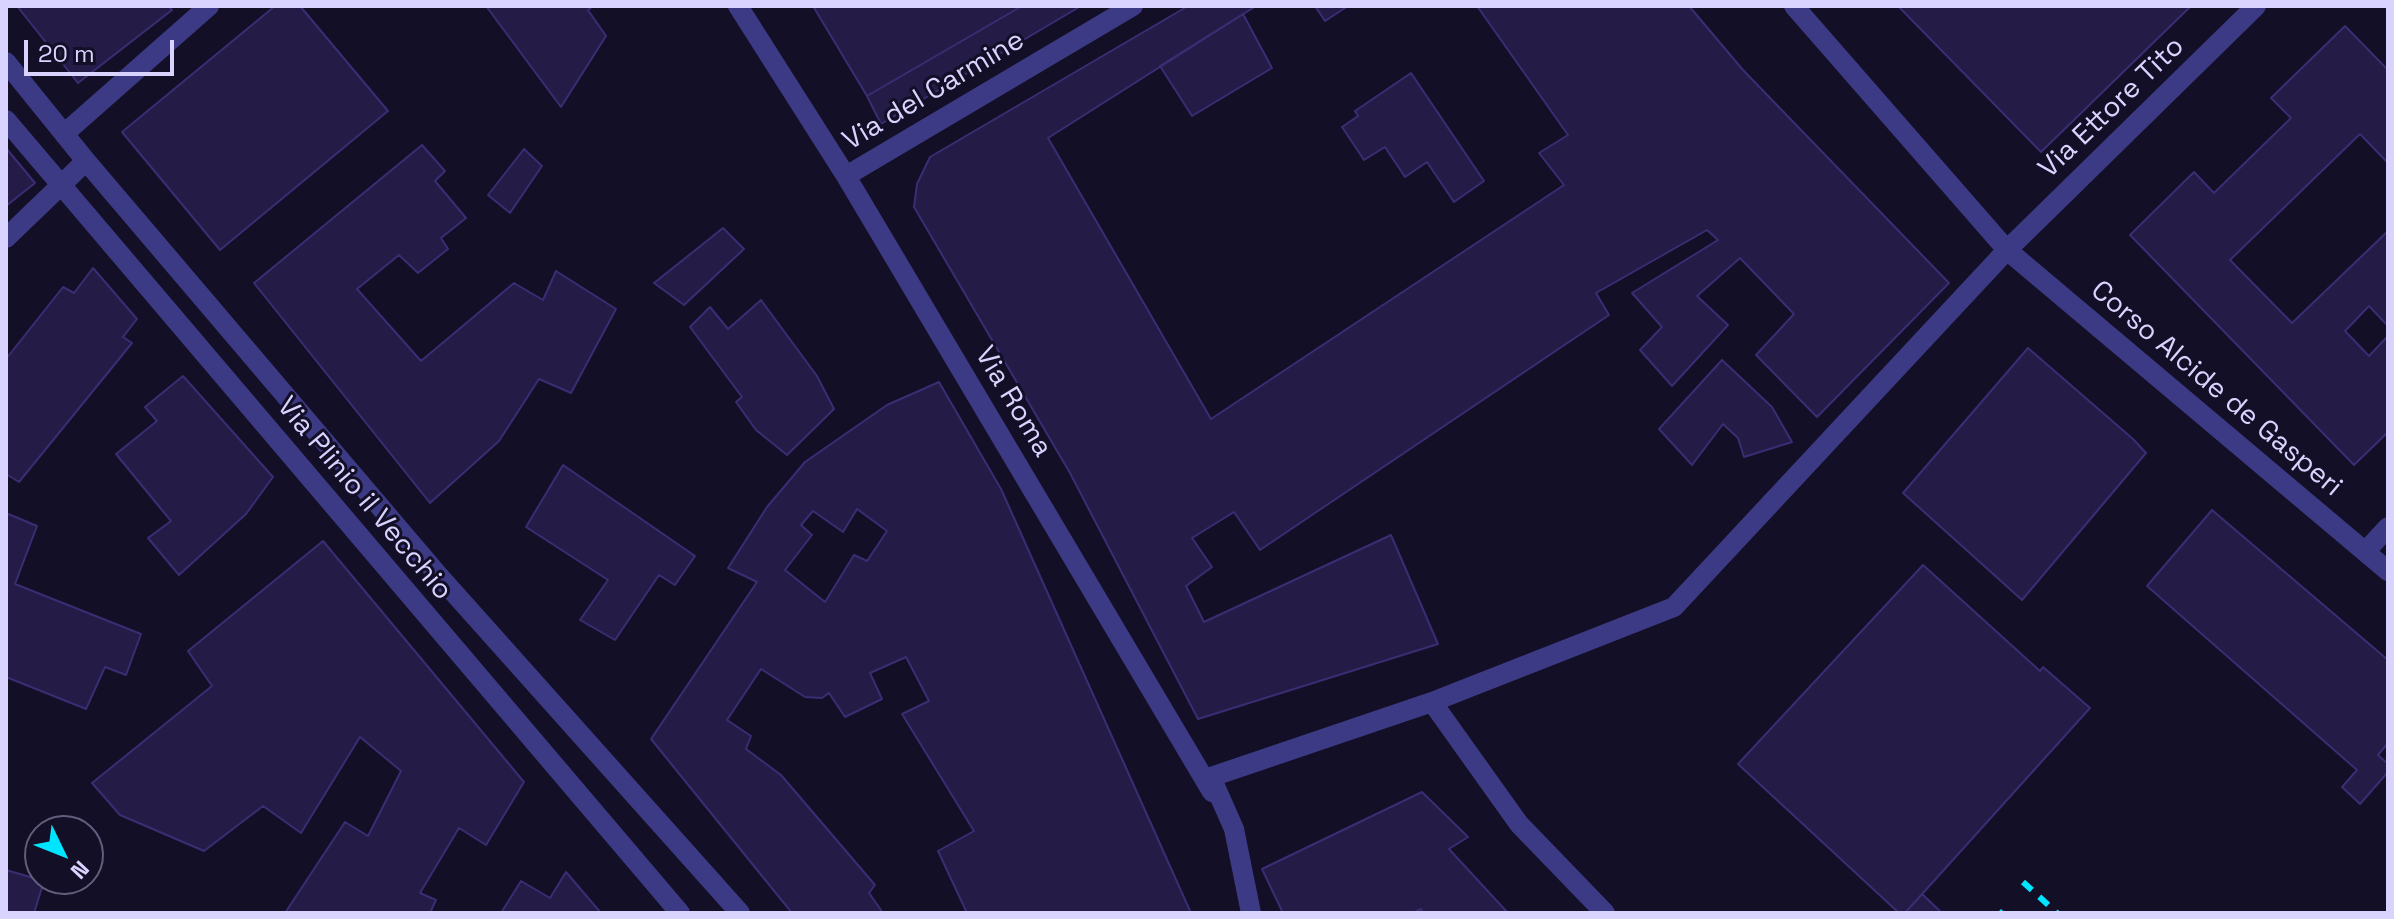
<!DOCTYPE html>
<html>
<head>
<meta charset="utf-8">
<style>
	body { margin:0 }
	#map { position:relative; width:2394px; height:919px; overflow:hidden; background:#130f26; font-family:"Space Grotesk",sans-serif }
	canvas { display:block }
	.frame { position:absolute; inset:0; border:8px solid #d9d4ff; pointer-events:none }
	.north { position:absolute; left:24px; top:815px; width:80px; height:80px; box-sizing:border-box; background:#130f26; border:2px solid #625e7d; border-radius:50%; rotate:133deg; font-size:22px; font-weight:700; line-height:32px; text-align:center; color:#d9d4ff }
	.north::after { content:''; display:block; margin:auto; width:28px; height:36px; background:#00e5ff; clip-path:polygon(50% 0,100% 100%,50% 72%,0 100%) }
	.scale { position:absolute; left:24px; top:40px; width:150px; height:36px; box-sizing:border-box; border:4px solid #d9d4ff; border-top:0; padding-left:10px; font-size:24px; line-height:28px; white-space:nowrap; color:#d9d4ff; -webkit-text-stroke:6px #130f26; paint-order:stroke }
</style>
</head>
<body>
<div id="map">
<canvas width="2394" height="919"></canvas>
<div class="frame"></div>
<div class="north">N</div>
<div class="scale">20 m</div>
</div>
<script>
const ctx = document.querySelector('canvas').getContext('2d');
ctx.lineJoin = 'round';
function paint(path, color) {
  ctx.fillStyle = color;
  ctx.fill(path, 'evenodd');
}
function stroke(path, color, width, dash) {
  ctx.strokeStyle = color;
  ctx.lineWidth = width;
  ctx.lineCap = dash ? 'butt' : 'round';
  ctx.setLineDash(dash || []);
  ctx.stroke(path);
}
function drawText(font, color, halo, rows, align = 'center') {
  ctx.font = font + ' "Space Grotesk",sans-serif';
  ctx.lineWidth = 6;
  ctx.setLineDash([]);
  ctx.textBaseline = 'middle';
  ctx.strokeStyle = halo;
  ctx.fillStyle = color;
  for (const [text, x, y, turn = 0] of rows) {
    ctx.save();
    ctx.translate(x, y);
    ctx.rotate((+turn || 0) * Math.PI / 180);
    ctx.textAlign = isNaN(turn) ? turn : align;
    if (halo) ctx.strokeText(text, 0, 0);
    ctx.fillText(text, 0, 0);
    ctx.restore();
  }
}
const building = new Path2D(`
	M 17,6 L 168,6 L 172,10 L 78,83 Z
	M 275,6 L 300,6 L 388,111 L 220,250 L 122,132 Z
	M 486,6 L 593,6 L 588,10 L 606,36 L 561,107 Z
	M 813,6 L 1022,6 L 867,96 Z
	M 1022,6 L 1081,6 L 881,124 L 867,96 Z
	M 1188,6 L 1256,6 L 1048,138 L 1211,419 L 1564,185 L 1539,153 L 1568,135 L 1477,6 L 1689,6 L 1743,70 L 1949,283 L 1817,417 L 1756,355 L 1794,314 L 1740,258 L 1697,296 L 1728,325 L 1672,386 L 1640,350 L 1662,327 L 1632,293 L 1718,240 L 1707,230 L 1596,293 L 1609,315 L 1260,550 L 1234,512 L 1192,538 L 1212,567 L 1186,586 L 1204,622 L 1391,535 L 1438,644 L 1198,719 L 1070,473 L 914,207 L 917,184 L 930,157 Z
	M 1315,6 L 1348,6 L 1325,21 Z
	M 1898,6 L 2191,6 L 2041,152 Z
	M 1243,14 L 1272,68 L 1192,116 L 1160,66 Z
	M 2345,26 L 2388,70 L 2388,163 L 2360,134 L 2230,260 L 2292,323 L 2388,231 L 2388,326 L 2369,306 L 2345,331 L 2369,356 L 2388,336 L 2388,432 L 2354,465 L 2130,235 L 2194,172 L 2214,193 L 2291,118 L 2271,98 Z
	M 1411,73 L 1484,181 L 1454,202 L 1427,162 L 1405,177 L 1385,147 L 1364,160 L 1342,127 L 1358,116 L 1355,111 Z
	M 422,145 L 445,171 L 435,181 L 466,218 L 441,238 L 448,249 L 418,273 L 399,255 L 357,289 L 421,361 L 514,283 L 543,300 L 556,271 L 616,309 L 571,393 L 539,379 L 499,441 L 430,503 L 254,283 Z
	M 6,148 L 35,183 L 6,206 Z
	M 524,149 L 542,166 L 510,213 L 488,195 Z
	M 723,228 L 744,249 L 684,305 L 654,283 Z
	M 93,268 L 137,319 L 123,337 L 132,343 L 19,482 L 6,474 L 6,359 L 63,287 L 74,293 Z
	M 761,300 L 817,376 L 834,409 L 787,455 L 756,430 L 736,402 L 742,397 L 690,327 L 710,307 L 728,329 Z
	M 2028,348 L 2133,439 L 2146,453 L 2022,600 L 1903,493 Z
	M 1722,360 L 1772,407 L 1792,442 L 1744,457 L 1738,438 L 1723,424 L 1692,465 L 1659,429 Z
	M 183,376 L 273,477 L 246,514 L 179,575 L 148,538 L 171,521 L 116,454 L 157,421 L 145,407 Z
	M 939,382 L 1001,489 L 1191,913 L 967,913 L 938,851 L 974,831 L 902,714 L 929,701 L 906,657 L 870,673 L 882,699 L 845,717 L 829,693 L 822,698 L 805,697 L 761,669 L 727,720 L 751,736 L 746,749 L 781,775 L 875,885 L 869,893 L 883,913 L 792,913 L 651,739 L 757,582 L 728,568 L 767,507 L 805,462 L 887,405 ZM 857,509 L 887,531 L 867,561 L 854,555 L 825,602 L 785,570 L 812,535 L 801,525 L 813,511 L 843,532 Z
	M 563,465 L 695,556 L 675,585 L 659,575 L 615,640 L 580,620 L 608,580 L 526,527 Z
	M 2212,510 L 2388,660 L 2388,743 L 2378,755 L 2388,764 L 2388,772 L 2360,804 L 2342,787 L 2357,770 L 2147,586 Z
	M 6,513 L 37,526 L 15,584 L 141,634 L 126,675 L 105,667 L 86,709 L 6,677 Z
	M 323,541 L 524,782 L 486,845 L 459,828 L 420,893 L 436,900 L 430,913 L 285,913 L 345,822 L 368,836 L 401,771 L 360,737 L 301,833 L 263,806 L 204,851 L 120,815 L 92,783 L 212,686 L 188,651 Z
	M 1923,565 L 2040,671 L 2043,667 L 2090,708 L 1905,913 L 1899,913 L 1738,764 Z
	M 1422,792 L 1468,837 L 1449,849 L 1508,913 L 1423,913 L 1421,909 L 1413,913 L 1283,913 L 1262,869 Z
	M 6,870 L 44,881 L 34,913 L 6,913 Z
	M 566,872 L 601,913 L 501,913 L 521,881 L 550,898 Z
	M 1922,894 L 1942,913 L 1905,913 Z`);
paint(building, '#241b47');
stroke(building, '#3b2d73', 2);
stroke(new Path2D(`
	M 738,6 L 846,176 L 1212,792
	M 1794,6 L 2007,250 L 2388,571
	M 6,62 L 86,161 L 439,576 L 740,913
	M 6,120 L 680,913
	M 65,133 L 209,6
	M 846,176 L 1133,6
	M 6,238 L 86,161
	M 2365,552 L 2388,527
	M 1432,702 L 1519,824 L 1605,913
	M 1251,913 L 1234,829 L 1211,777 L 1432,702 L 1674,607 L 2007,250 L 2256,6`), '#3d3a85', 20);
stroke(new Path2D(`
	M 2023,882 L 2057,913
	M 1999,911 L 2001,913`), '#00e5ff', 6, [12, 10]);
drawText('28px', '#d9d4ff', '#130f26', [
	["Via del Carmine",934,91,-31],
	["Via Ettore Tito",2112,108,-44],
	["Corso Alcide de Gasperi",2216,389,40],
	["Via Roma",1013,402,59],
	["Via Plinio il Vecchio",364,499,50]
]);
</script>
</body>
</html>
